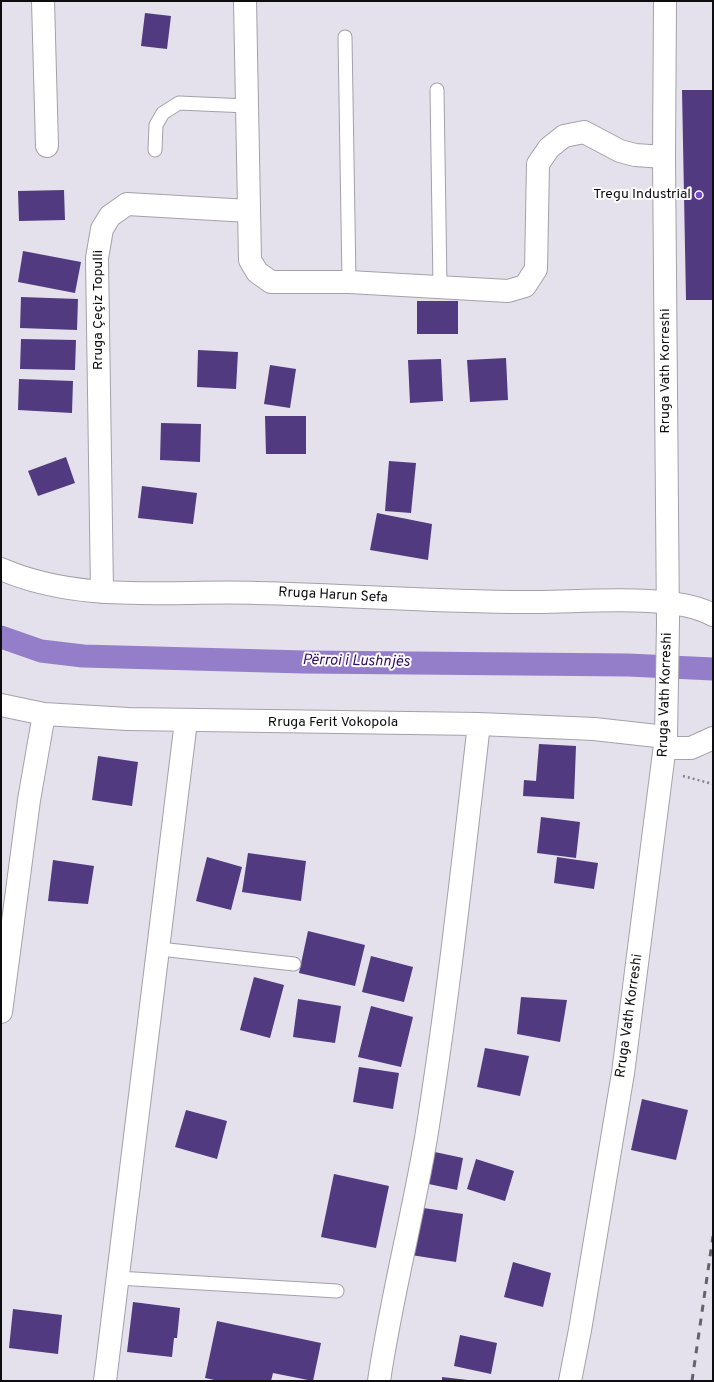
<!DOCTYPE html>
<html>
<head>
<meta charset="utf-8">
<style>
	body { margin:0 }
	#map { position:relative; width:714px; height:1382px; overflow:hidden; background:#e4e1ec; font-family:Overpass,sans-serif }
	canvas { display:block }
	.frame { position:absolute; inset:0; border:2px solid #0d0c0f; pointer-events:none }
</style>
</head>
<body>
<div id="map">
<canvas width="714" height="1382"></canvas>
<div class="frame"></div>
</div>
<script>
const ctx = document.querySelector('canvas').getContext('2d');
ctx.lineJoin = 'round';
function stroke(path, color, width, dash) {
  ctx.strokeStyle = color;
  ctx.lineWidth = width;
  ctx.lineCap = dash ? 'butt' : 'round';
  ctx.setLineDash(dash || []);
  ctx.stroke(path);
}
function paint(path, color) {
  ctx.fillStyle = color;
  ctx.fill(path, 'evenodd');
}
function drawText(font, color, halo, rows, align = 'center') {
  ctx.font = font + ' Overpass,sans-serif';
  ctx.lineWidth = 4;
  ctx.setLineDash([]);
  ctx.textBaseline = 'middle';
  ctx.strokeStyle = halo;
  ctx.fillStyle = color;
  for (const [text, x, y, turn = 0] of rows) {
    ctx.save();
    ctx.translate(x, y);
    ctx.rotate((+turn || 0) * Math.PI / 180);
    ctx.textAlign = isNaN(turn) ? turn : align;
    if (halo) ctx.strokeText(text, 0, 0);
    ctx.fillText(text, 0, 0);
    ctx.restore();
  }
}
stroke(new Path2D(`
	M 1,637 L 41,651 L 83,656 L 304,662 L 628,665 L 713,669`), '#947eca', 23);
paint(new Path2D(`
	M 145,13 L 171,16 L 167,49 L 141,46 Z
	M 682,90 L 713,90 L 713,300 L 686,300 Z
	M 64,190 L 65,220 L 19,221 L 18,191 Z
	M 23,251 L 81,262 L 75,293 L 18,282 Z
	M 21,297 L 78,299 L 77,330 L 20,328 Z
	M 417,301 L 458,301 L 458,334 L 417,334 Z
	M 21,339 L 76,340 L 75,370 L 20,369 Z
	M 198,350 L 238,352 L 236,389 L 197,387 Z
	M 506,358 L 508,400 L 470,402 L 467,360 Z
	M 441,359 L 443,401 L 410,403 L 408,360 Z
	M 270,365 L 296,369 L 290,408 L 264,404 Z
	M 19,379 L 73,381 L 72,413 L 18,410 Z
	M 265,416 L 306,416 L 306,454 L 266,454 Z
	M 161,423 L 201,424 L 200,462 L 160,460 Z
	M 66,457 L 75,483 L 38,496 L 28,471 Z
	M 389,461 L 416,463 L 411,513 L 385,511 Z
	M 142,486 L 197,493 L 193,524 L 138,518 Z
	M 377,513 L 432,524 L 428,560 L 370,550 Z
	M 539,744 L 576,746 L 574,799 L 523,796 L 524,780 L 536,781 Z
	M 98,756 L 138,762 L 132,806 L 92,800 Z
	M 541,817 L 580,822 L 576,858 L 537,853 Z
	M 248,853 L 306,861 L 301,901 L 242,892 Z
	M 207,857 L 242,867 L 231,910 L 196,901 Z
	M 557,857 L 598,863 L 594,889 L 554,883 Z
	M 53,860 L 94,866 L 88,904 L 48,901 Z
	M 308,931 L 365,945 L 355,986 L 299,973 Z
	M 371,956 L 413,967 L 404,1002 L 362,992 Z
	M 254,977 L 284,985 L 270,1038 L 240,1030 Z
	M 521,997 L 567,1000 L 560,1042 L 517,1034 Z
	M 298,999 L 341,1006 L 335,1043 L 293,1037 Z
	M 371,1006 L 413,1017 L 401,1067 L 358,1057 Z
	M 485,1048 L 529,1056 L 520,1096 L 477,1087 Z
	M 359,1067 L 399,1073 L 393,1109 L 353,1102 Z
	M 642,1099 L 688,1110 L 676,1160 L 631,1150 Z
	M 186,1110 L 227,1121 L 217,1159 L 175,1147 Z
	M 430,1151 L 463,1158 L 457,1190 L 424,1183 Z
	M 476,1159 L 514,1171 L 505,1201 L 467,1189 Z
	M 334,1174 L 389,1186 L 376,1248 L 321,1237 Z
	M 417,1207 L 463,1214 L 456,1262 L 411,1255 Z
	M 513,1262 L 551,1273 L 543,1307 L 504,1297 Z
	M 133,1302 L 180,1308 L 177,1338 L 174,1338 L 172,1357 L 127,1352 Z
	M 13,1309 L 62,1315 L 58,1354 L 9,1348 Z
	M 217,1321 L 321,1343 L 313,1381 L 273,1373 L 271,1381 L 219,1381 L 205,1378 Z
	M 460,1335 L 497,1343 L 491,1374 L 454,1366 Z
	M 442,1377 L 468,1380 L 468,1381 L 442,1381 Z`), '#513a7f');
const lane = new Path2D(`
	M 345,37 L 349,282
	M 437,90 L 440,286
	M 155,150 L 156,125 L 163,113 L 179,103 L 247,106
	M 160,949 L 294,964
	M 117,1278 L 337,1291`);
const street = new Path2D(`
	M 43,1 L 47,146
	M 245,1 L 250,260 L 257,272 L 271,282 L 349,282 L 508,291 L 525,286 L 536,269 L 538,164 L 549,148 L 564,136 L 584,132 L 620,151 L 635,155 L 664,157
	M 1,569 C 81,604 172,590 257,593 C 351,595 445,603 538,602 C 584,602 675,593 713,615
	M 102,592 L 97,258 L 102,229 L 110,216 L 127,204 L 249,211
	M 1,705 L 44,714 L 128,719 L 479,724 L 594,729 L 666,737
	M 665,748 L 691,748 L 713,738
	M 1,1012 L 29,800 L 44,714
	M 105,1381 L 186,721
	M 379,1381 C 391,1299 412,1220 426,1138 C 448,1001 463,862 479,724`);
const secondary = new Path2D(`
	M 570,1381 L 580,1330 L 623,1073 L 666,737 L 668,623 L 664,157 L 665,1`);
stroke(lane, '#a3a1ab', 15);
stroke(street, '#a3a1ab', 24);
stroke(secondary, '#a3a1ab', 24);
stroke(new Path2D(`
	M 683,776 L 713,784`), '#86848c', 2.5, [2, 3]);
stroke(lane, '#fff', 13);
stroke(street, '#fff', 22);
stroke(secondary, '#fff', 22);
stroke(new Path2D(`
	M 692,1381 L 713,1236`), '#65636a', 3, [7, 7]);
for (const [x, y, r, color] of [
	[699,195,4,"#7549c2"]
]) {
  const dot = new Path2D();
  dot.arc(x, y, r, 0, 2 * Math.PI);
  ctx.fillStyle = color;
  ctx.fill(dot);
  stroke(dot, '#fff', 1.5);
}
drawText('14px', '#0d0c0f', '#fff', [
	["Tregu Industrial",691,195]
], 'right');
drawText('14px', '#0d0c0f', '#fff', [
	["Rruga Çeçiz Topulli",99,310,-90],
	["Rruga Vath Korreshi",666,371,-90],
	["Rruga Harun Sefa",333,596,3],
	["Rruga Vath Korreshi",666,695,-88],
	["Rruga Ferit Vokopola",333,723],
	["Rruga Vath Korreshi",630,1016,-82]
]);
drawText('italic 15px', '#360d69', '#fff', [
	["Përroi i Lushnjës",356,662,1]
]);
</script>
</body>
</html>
